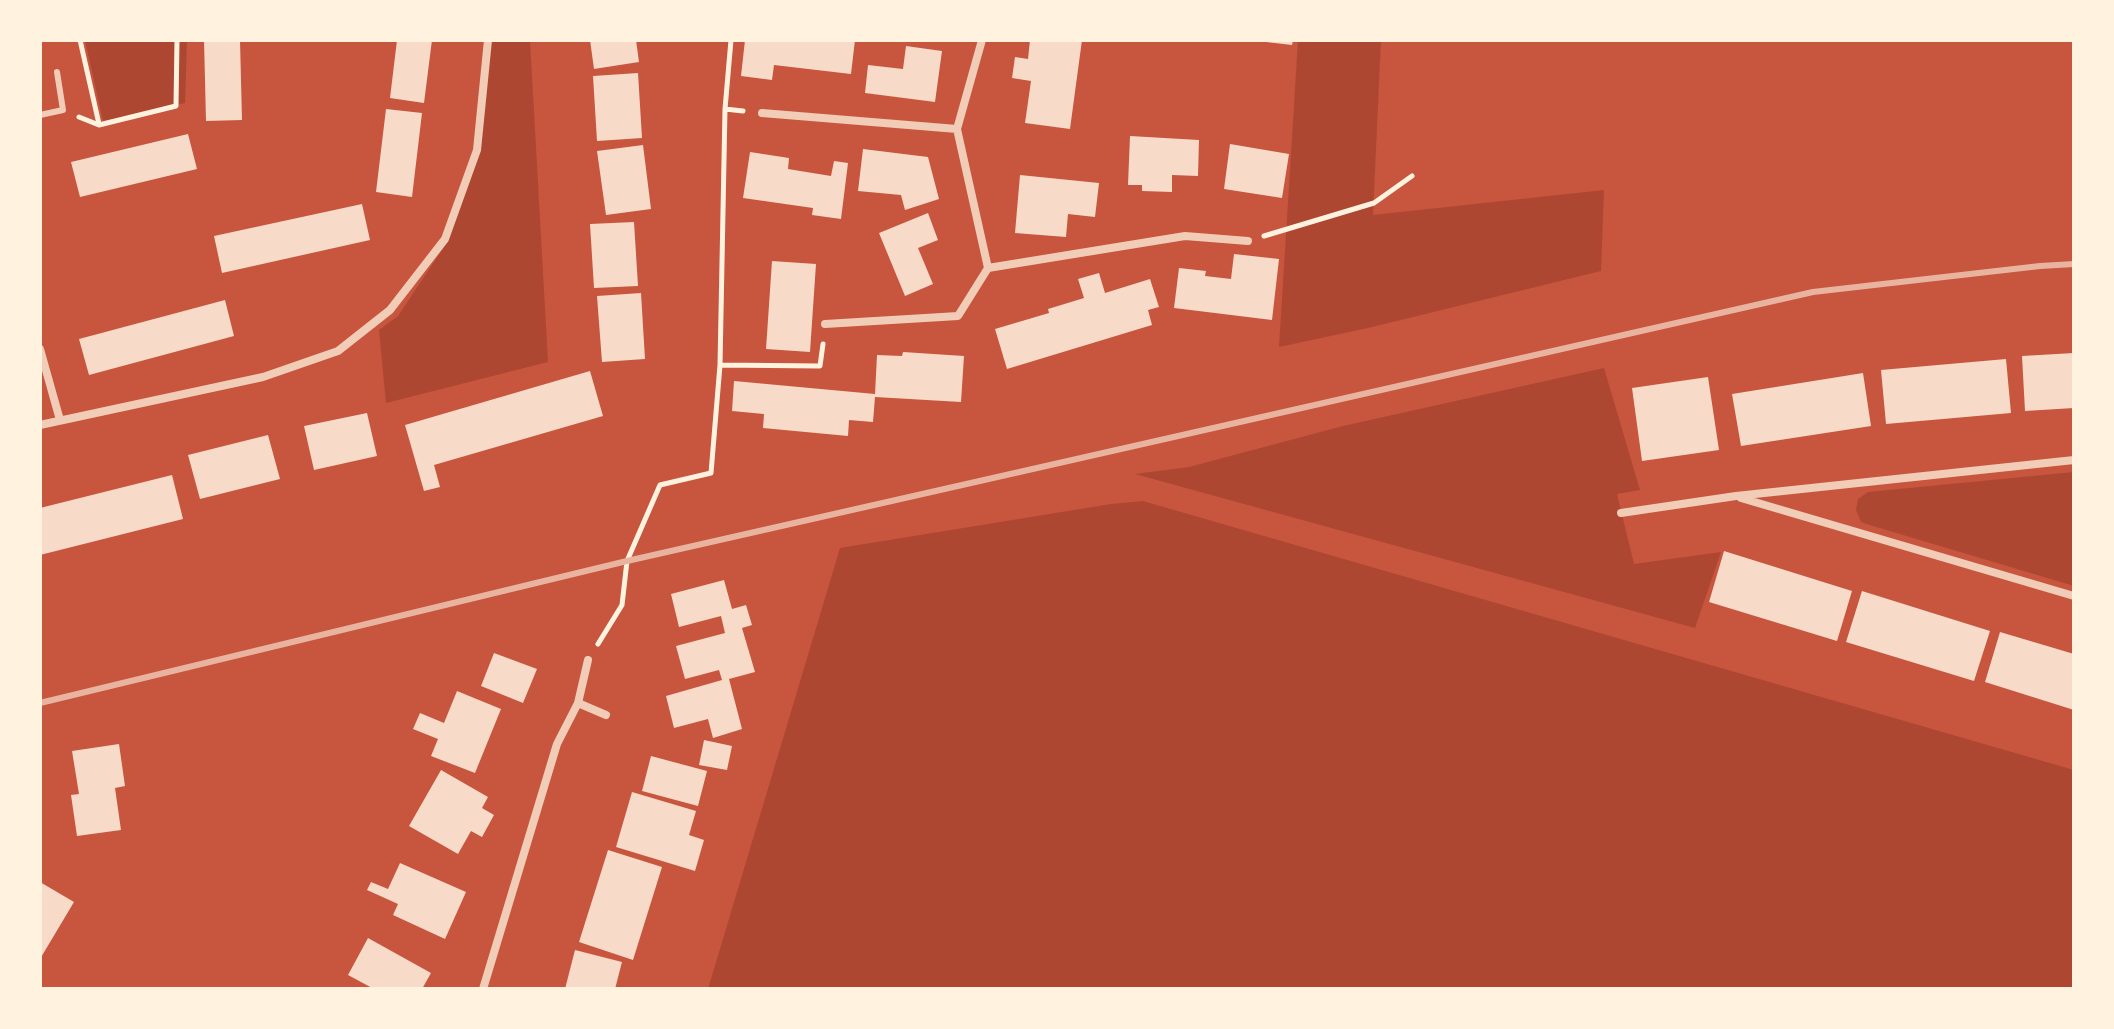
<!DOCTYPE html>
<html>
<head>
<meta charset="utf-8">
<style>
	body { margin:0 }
	#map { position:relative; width:2114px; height:1029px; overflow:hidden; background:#c8553d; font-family:"Work Sans",sans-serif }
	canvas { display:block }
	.frame { position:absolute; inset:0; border:42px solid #fff3e0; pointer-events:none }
</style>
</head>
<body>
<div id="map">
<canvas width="2114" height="1029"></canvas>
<div class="frame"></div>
</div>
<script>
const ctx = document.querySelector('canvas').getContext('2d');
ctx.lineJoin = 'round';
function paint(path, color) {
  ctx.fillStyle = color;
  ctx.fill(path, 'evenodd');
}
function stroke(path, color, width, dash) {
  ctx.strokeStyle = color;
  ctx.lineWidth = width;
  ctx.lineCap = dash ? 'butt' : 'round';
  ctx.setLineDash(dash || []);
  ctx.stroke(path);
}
paint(new Path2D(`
	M 85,40 L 187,40 L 185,103 L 103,121 Z
	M 488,40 L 530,40 L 548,362 L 386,403 L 379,330 L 398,316 L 448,241 L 483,117 Z
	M 1298,40 L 1381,40 L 1373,215 L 1604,190 L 1601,271 L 1368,328 L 1279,347 Z
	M 1604,368 L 1640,490 L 1617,494 L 1634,564 L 1721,552 L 1695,628 L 1135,474 L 1189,467 L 1343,426 Z
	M 2074,472 L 2074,586 L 1873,526 L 1861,522 L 1856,510 L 1858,499 L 1868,492 Z
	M 1143,501 L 2074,770 L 2074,989 L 708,989 L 840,548 L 1111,504 Z`), '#ae4732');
paint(new Path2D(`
	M 204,40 L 240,40 L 242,120 L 206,121 Z
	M 397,40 L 432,40 L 424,103 L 390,98 Z
	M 590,40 L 636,40 L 639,62 L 594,69 Z
	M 745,40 L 855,40 L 851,74 L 774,65 L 772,80 L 741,76 Z
	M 1030,40 L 1082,40 L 1070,129 L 1025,123 L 1031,81 L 1012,78 L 1015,57 L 1028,59 Z
	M 1267,40 L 1293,40 L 1292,45 L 1266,42 Z
	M 906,46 L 942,51 L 935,102 L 865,93 L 868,65 L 903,69 Z
	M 638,73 L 642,138 L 597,141 L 593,76 Z
	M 386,109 L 422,113 L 412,197 L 376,192 Z
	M 188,134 L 197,169 L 80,197 L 71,162 Z
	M 1130,136 L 1199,140 L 1198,176 L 1172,175 L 1172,192 L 1142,191 L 1142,185 L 1128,185 Z
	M 1230,144 L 1289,154 L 1282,198 L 1224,189 Z
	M 643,145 L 651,209 L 606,215 L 597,151 Z
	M 863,149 L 928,157 L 939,199 L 905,210 L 901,195 L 858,191 Z
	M 750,152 L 789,158 L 788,169 L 831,176 L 834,161 L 848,163 L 841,219 L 812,215 L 813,208 L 743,198 Z
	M 1020,175 L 1099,183 L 1095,217 L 1068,214 L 1066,237 L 1015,233 Z
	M 362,204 L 370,240 L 222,273 L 214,236 Z
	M 928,213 L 938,240 L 918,248 L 933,284 L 905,296 L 879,233 Z
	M 634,222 L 638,286 L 594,288 L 590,224 Z
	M 1234,254 L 1279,259 L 1272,320 L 1174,308 L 1179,268 L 1206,271 L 1205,276 L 1231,279 Z
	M 772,261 L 816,264 L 810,352 L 766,349 Z
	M 1099,273 L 1105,293 L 1150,279 L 1159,307 L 1148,310 L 1152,325 L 1007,369 L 995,329 L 1049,313 L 1048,309 L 1084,298 L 1078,279 Z
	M 641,293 L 645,359 L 602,362 L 597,296 Z
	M 225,300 L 234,336 L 89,375 L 79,339 Z
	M 903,352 L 964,356 L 961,402 L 875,397 L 873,422 L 849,420 L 848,436 L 763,428 L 764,414 L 732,411 L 734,381 L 875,394 L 877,355 L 902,356 Z
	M 2074,353 L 2074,408 L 2025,411 L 2022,356 Z
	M 2006,359 L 2011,413 L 1886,424 L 1881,370 Z
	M 590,371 L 603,416 L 434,465 L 440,487 L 424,491 L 405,425 Z
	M 1863,373 L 1871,426 L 1741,446 L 1732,394 Z
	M 1708,377 L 1719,450 L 1642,461 L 1632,388 Z
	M 367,413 L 377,456 L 314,470 L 304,426 Z
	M 268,435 L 280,479 L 200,499 L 188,455 Z
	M 172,475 L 183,519 L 40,555 L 40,508 Z
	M 1724,551 L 1852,591 L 1837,641 L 1709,602 Z
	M 724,580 L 732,609 L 746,605 L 752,625 L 742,628 L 755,672 L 729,679 L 742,729 L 713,738 L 708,719 L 674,728 L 666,696 L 722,680 L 719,670 L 685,679 L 676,646 L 725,633 L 721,616 L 679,627 L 671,594 Z
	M 1862,591 L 1990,631 L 1974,681 L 1846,642 Z
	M 2000,632 L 2074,654 L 2074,710 L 1985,682 Z
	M 494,653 L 537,669 L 523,703 L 481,686 Z
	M 457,691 L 501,709 L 475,773 L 431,756 L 438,739 L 413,729 L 420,713 L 444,723 Z
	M 704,740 L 732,746 L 727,770 L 699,765 Z
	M 119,744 L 125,786 L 115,788 L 121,830 L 77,836 L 71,795 L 79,794 L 72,751 Z
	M 651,756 L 707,771 L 698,806 L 642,791 Z
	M 441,770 L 488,797 L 482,808 L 494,815 L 482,837 L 471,831 L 458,854 L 409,826 Z
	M 632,792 L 696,811 L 689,835 L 704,840 L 695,871 L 616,847 Z
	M 608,850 L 662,867 L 633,960 L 579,942 Z
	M 400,863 L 466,892 L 445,939 L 393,915 L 398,904 L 367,890 L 371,882 L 388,889 Z
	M 40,882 L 74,902 L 40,959 Z
	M 368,938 L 431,973 L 422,989 L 374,989 L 348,975 Z
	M 575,950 L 622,962 L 615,989 L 565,989 Z`), '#f7dbc8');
stroke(new Path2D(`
	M 80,40 L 99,124
	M 725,109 L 743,111
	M 79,117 L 99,125 L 176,106 L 177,40
	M 1264,236 L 1374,203 L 1412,176
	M 720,365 L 820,366 L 823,344
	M 598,644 L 622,605 L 627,561 L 660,485 L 711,473 L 720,365 L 725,109 L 731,40`), '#fff3e0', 5);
stroke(new Path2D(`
	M 40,115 L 63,110 L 57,72`), '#f1ccb7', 6);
stroke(new Path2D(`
	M 982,40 L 957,129 L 988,268
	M 762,113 L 957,129
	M 825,324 L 958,316 L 988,268 L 1185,236 L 1248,241
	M 40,349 L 60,420
	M 40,425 L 263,377 L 338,351 L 390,310 L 445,239 L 477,150 L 488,40
	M 1741,498 L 2074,596
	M 1621,513 L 1736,496 L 2074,460
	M 578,703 L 606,715
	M 483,989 L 557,744 L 578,703 L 588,660`), '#f1ccb7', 8);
stroke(new Path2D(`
	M 40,703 L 627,561 L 1813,292 L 2040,266 L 2074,264`), '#e9b49f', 6);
</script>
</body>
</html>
